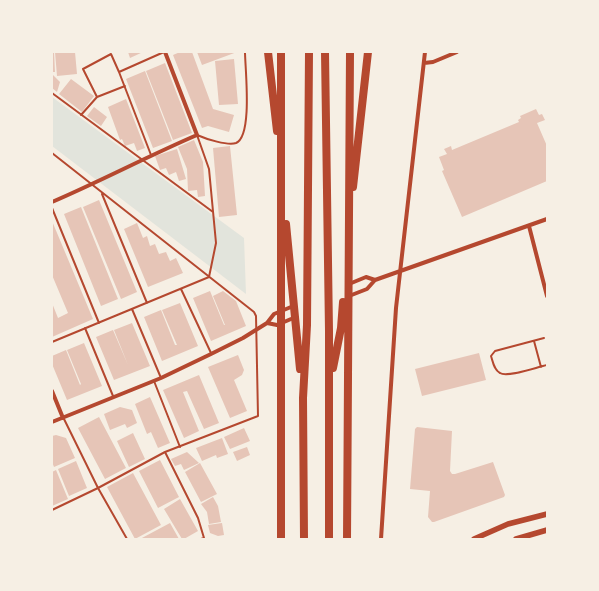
<!DOCTYPE html>
<html>
<head>
<meta charset="utf-8">
<style>
	body { margin:0 }
	#map { position:relative; width:599px; height:591px; overflow:hidden; background:#f6efe4; font-family:"Source Sans 3",sans-serif }
	canvas { display:block }
	.frame { position:absolute; inset:0; border:53px solid #f6efe4; pointer-events:none }
</style>
</head>
<body>
<div id="map">
<canvas width="599" height="591"></canvas>
<div class="frame"></div>
</div>
<script>
const ctx = document.querySelector('canvas').getContext('2d');
ctx.lineJoin = 'round';
function paint(path, color) {
  ctx.fillStyle = color;
  ctx.fill(path, 'evenodd');
}
function stroke(path, color, width, dash) {
  ctx.strokeStyle = color;
  ctx.lineWidth = width;
  ctx.lineCap = dash ? 'butt' : 'round';
  ctx.setLineDash(dash || []);
  ctx.stroke(path);
}
paint(new Path2D(`
	M 52,97 L 244,238 L 246,294 L 52,146 Z`), '#e2e4dc');
paint(new Path2D(`
	M 52,52 L 54,52 L 55,72 L 52,72 Z
	M 55,52 L 75,52 L 77,74 L 57,76 Z
	M 128,52 L 143,52 L 130,58 Z
	M 180,52 L 192,52 L 213,109 L 234,115 L 229,132 L 208,126 L 202,128 L 173,55 Z
	M 197,52 L 237,52 L 202,65 Z
	M 234,59 L 238,104 L 219,105 L 215,61 Z
	M 165,63 L 192,133 L 173,140 L 146,71 Z
	M 145,71 L 172,141 L 153,148 L 126,79 Z
	M 52,74 L 60,82 L 57,92 L 52,88 Z
	M 71,79 L 94,96 L 82,112 L 59,94 Z
	M 126,99 L 145,148 L 137,151 L 134,143 L 125,146 L 122,139 L 120,140 L 108,107 Z
	M 94,107 L 107,117 L 101,126 L 87,116 Z
	M 536,109 L 539,115 L 542,114 L 545,120 L 537,123 L 547,146 L 547,181 L 462,217 L 442,171 L 444,170 L 439,157 L 447,154 L 444,149 L 451,146 L 452,150 L 519,122 L 518,120 L 521,118 L 520,116 Z
	M 194,140 L 203,162 L 205,196 L 198,197 L 197,190 L 188,191 L 187,169 L 178,147 Z
	M 230,146 L 237,215 L 219,217 L 213,148 Z
	M 177,149 L 186,179 L 179,181 L 176,172 L 169,175 L 166,168 L 160,170 L 155,156 Z
	M 99,200 L 137,292 L 121,299 L 83,207 Z
	M 81,207 L 118,299 L 101,306 L 64,214 Z
	M 52,221 L 93,319 L 52,337 L 52,303 L 58,318 L 68,313 L 52,275 Z
	M 137,223 L 143,238 L 147,236 L 150,246 L 155,244 L 159,254 L 166,252 L 170,261 L 176,258 L 183,273 L 148,287 L 124,229 Z
	M 210,291 L 224,325 L 225,325 L 213,296 L 223,291 L 236,301 L 246,326 L 211,341 L 193,298 Z
	M 180,303 L 198,346 L 162,361 L 144,317 L 161,310 L 175,345 L 177,345 L 162,310 Z
	M 132,323 L 150,366 L 114,380 L 96,337 L 113,330 L 128,365 L 114,330 Z
	M 84,343 L 102,386 L 67,400 L 52,364 L 52,356 L 66,350 L 80,385 L 81,384 L 67,350 Z
	M 479,353 L 486,380 L 422,396 L 415,369 Z
	M 238,355 L 244,370 L 242,375 L 234,380 L 247,411 L 230,418 L 208,367 Z
	M 199,375 L 219,423 L 204,429 L 187,391 L 183,392 L 199,431 L 184,438 L 163,390 Z
	M 150,397 L 170,443 L 158,448 L 151,432 L 147,434 L 135,404 Z
	M 120,407 L 132,410 L 137,423 L 127,428 L 125,424 L 110,430 L 104,414 Z
	M 99,417 L 126,468 L 105,479 L 78,428 Z
	M 417,427 L 452,431 L 450,471 L 452,474 L 455,474 L 493,462 L 505,495 L 504,497 L 434,522 L 432,522 L 428,517 L 430,491 L 410,489 L 415,429 Z
	M 244,428 L 250,441 L 230,449 L 224,437 Z
	M 133,433 L 145,459 L 129,467 L 117,441 Z
	M 56,435 L 66,438 L 75,458 L 54,467 L 52,462 L 52,436 Z
	M 222,438 L 228,454 L 217,458 L 216,455 L 202,461 L 196,448 Z
	M 247,447 L 250,455 L 237,461 L 233,452 Z
	M 187,452 L 199,463 L 184,470 L 181,464 L 175,466 L 171,459 Z
	M 160,460 L 179,497 L 158,508 L 139,471 Z
	M 76,461 L 87,488 L 69,496 L 58,469 Z
	M 200,463 L 217,494 L 201,502 L 185,472 Z
	M 56,470 L 68,499 L 52,506 L 52,472 Z
	M 133,473 L 161,525 L 135,539 L 107,487 Z
	M 213,497 L 218,506 L 221,522 L 209,524 L 207,512 L 201,504 Z
	M 180,499 L 198,531 L 184,539 L 182,539 L 164,509 Z
	M 170,523 L 179,539 L 140,539 Z
	M 222,523 L 224,535 L 218,536 L 210,533 L 208,525 Z`), '#e6c5b7');
stroke(new Path2D(`
	M 52,93 L 213,212
	M 97,97 L 125,86
	M 81,115 L 97,97 L 83,69 L 111,54 L 119,72
	M 197,135 C 206,139 228,146 236,143 C 253,136 245,68 245,52
	M 52,153 L 254,312 L 256,316 L 258,416 L 165,452
	M 151,155 L 119,72 L 164,52
	M 102,194 L 147,303
	M 52,208 L 99,323
	M 181,289 L 211,353
	M 132,309 L 161,378
	M 85,328 L 113,396
	M 544,338 L 495,351 L 491,356 C 493,362 494,370 500,373 C 507,378 537,367 547,365
	M 534,341 L 541,367
	M 52,342 L 209,277 L 216,243 L 209,169 L 197,135
	M 154,381 L 180,447
	M 64,419 L 98,488 L 127,539
	M 52,510 L 98,488 L 165,452 L 198,518 L 204,538 L 201,539`), '#b5482f', 2);
stroke(new Path2D(`
	M 424,63 L 433,62 L 457,52
	M 52,202 C 101,181 148,156 197,135 L 165,52
	M 529,226 L 547,296
	M 349,284 L 366,277 L 375,280
	M 349,296 L 367,289 L 375,280 L 547,219
	M 267,323 L 277,325 L 291,319
	M 52,391 L 63,418
	M 52,422 L 161,378 L 211,354 L 243,338 L 267,323 L 274,314 L 291,307
	M 381,539 L 396,308 L 425,52`), '#b5482f', 4);
stroke(new Path2D(`
	M 474,539 L 508,524 L 547,514
	M 516,539 L 547,530`), '#b5482f', 5.5);
stroke(new Path2D(`
	M 268,52 L 277,131
	M 281,52 L 281,539
	M 325,52 L 329,331 L 329,539
	M 353,187 L 368,52
	M 286,224 L 300,369
	M 333,368 L 341,328 L 343,302
	M 304,539 L 303,398 L 307,325 L 309,52
	M 347,539 L 350,52`), '#b5482f', 8);
</script>
</body>
</html>
